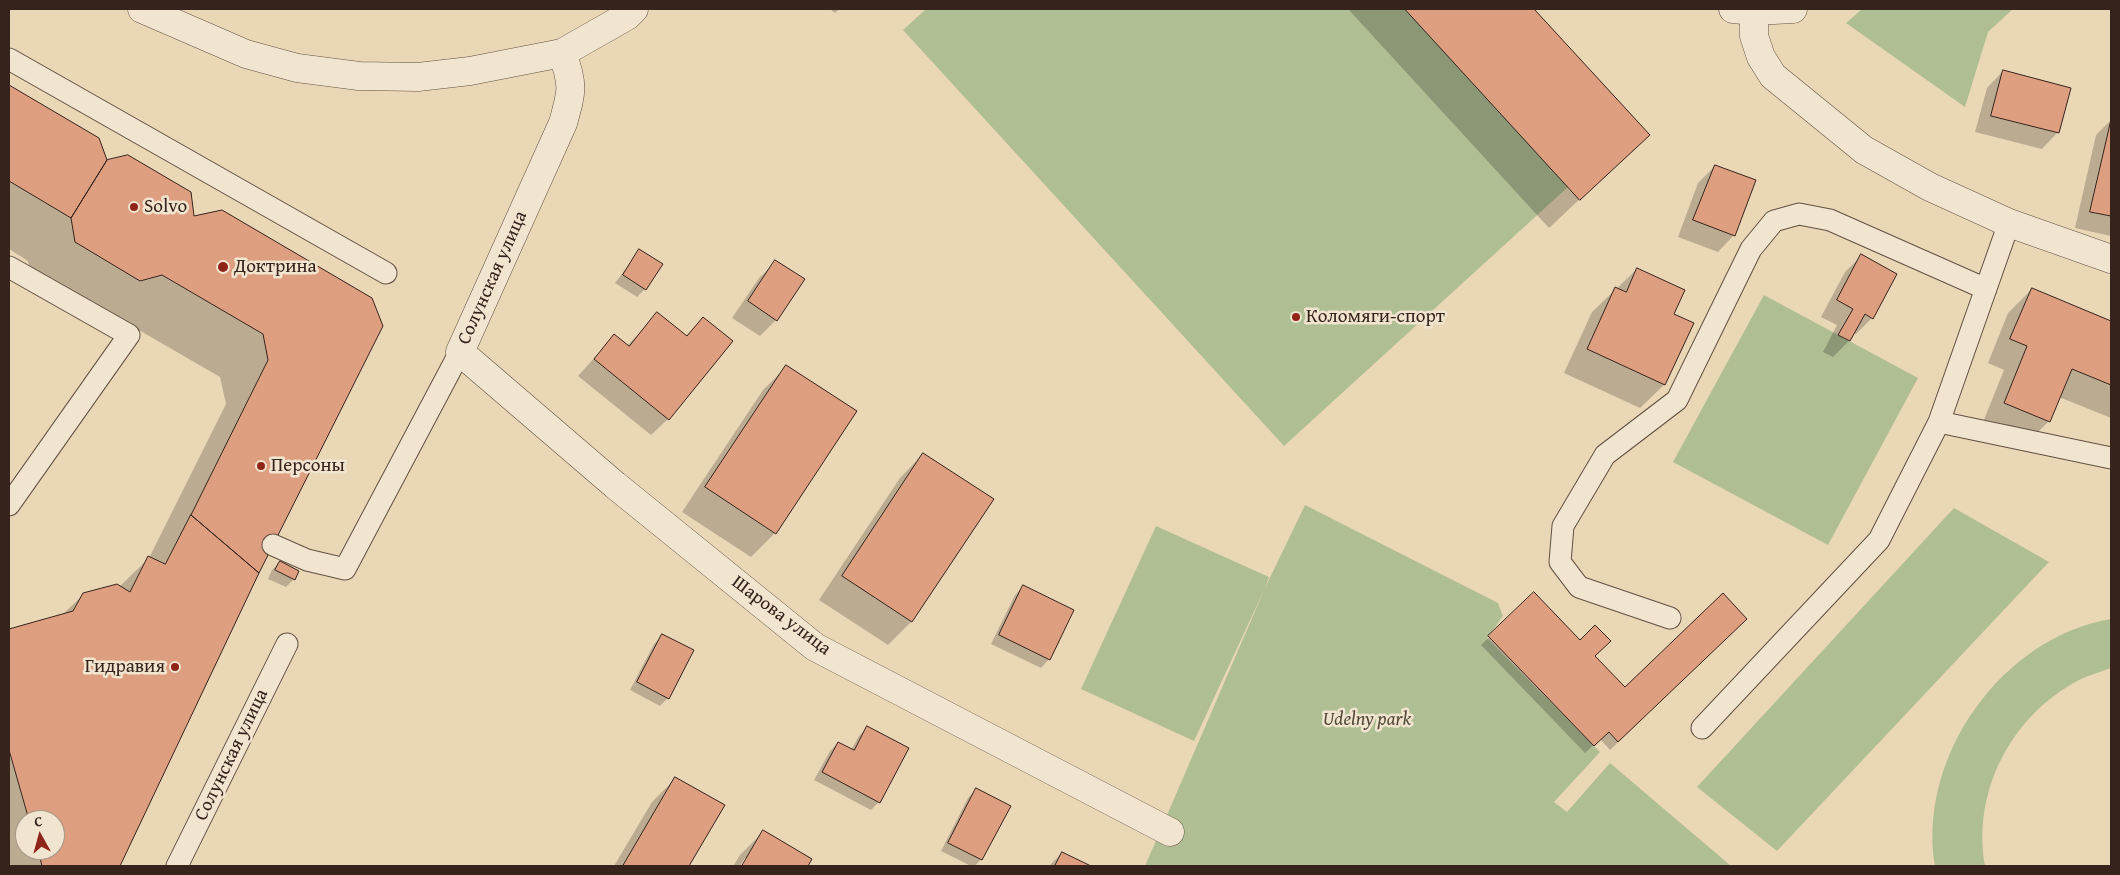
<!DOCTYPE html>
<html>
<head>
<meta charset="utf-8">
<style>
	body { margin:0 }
	#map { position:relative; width:2120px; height:875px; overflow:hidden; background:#ead7b6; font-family:"Gentium Book Plus",serif }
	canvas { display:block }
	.frame { position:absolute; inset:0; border:10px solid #35231c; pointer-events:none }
	.north { position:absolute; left:15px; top:810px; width:50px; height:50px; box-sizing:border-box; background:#f1e5d0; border:1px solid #a69788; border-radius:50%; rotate:353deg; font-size:14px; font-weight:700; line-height:20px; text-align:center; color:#35231c }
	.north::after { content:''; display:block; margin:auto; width:18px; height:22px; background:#8f2418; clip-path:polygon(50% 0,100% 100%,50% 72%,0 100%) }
</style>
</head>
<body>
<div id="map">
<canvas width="2120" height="875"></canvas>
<div class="frame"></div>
<div class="north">С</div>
</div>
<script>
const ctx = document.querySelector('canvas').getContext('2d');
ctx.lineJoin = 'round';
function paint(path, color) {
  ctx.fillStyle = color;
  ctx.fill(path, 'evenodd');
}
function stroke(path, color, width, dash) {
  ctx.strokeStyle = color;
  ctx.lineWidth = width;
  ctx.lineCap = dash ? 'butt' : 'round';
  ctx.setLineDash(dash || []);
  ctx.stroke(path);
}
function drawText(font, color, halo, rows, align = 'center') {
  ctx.font = font + ' "Gentium Book Plus",serif';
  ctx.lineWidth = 5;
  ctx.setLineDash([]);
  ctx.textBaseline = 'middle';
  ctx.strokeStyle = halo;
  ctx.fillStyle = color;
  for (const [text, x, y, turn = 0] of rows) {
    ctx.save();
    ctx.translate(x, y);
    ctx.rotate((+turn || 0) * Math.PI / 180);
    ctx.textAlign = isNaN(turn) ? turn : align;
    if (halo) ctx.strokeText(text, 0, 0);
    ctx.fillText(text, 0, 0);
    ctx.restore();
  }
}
paint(new Path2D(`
	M 926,9 L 1405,9 L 1568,187 L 1284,446 L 903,30 Z
	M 1862,9 L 2013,9 L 1988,32 L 1965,107 L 1846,23 Z
	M 1764,295 L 1918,378 L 1828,545 L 1673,462 Z
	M 1305,505 L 1498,603 L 1503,616 L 1487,638 L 1600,752 L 1554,802 L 1567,812 L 1610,763 L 1731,866 L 1145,866 L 1265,588 L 1194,741 L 1081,689 L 1156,526 L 1269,577 L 1265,588 Z
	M 1954,508 L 2049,562 L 1777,851 L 1697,787 Z
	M 2111,619 L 2111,668 C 2101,672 2089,675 2079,680 C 2011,716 1972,791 1985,866 L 1935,866 C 1917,757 2002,637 2111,619 Z`), '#b0bf93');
paint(new Path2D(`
	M 830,9 L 839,9 L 835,13 Z
	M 1348,9 L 1533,9 L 1648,135 L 1549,228 Z
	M 2003,71 L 2058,132 L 2042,149 L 1975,132 L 1987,88 Z
	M 9,87 L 98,139 L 106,161 L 193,217 L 371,299 L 258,572 L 119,866 L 9,866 L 9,631 L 62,615 L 84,594 L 119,587 L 149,558 L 226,404 L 220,377 L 118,318 L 33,284 L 28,261 L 9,249 ZM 25,820 L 55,820 L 55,850 L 25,850 Z
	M 2111,120 L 2111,236 L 2075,228 L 2096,135 Z
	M 1715,166 L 1734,235 L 1718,252 L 1678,237 L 1698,183 Z
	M 639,251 L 645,289 L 637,297 L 615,283 Z
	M 1861,256 L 1872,318 L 1856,334 L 1853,333 L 1849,341 L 1833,357 L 1823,352 L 1837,325 L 1821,317 L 1845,272 Z
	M 776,262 L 776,320 L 760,336 L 732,318 L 759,278 Z
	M 1637,269 L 1672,314 L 1692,323 L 1664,385 L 1640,408 L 1564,373 L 1592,312 Z
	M 2032,289 L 2111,322 L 2111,418 L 2059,397 L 2049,421 L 2025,445 L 1981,427 L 2004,370 L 1988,363 L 2008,313 Z
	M 657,314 L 685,337 L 703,319 L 731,341 L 668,419 L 651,435 L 578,376 L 614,336 L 627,346 Z
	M 787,366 L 855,411 L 775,533 L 751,557 L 682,512 L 763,390 Z
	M 923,454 L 992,500 L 911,622 L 888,645 L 819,600 L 900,478 Z
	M 280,562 L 294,579 L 286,587 L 268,579 L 272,570 Z
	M 1023,587 L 1049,659 L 1041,668 L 991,644 L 1015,595 Z
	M 1534,594 L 1625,689 L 1746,619 L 1610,750 L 1600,739 L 1585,753 L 1481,645 Z
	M 662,636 L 668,698 L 660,706 L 630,690 L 654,644 Z
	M 867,728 L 879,802 L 871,810 L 814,780 L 830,751 L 838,743 L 851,750 L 859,736 Z
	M 676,778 L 723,806 L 688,866 L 614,866 L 652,802 Z
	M 976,790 L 981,859 L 975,866 L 971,866 L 941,851 L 968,798 Z
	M 763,832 L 811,859 L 807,866 L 743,866 L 748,858 L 745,858 L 740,866 L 733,866 L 740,855 Z
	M 1062,853 L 1088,866 L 1049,866 Z`), '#0003');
const building = new Path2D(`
	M 1405,9 L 1534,9 L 1650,135 L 1580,200 Z
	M 2003,70 L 2071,88 L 2059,133 L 1991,116 Z
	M 9,85 L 99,138 L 107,160 L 71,218 L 9,181 Z
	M 2111,120 L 2111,216 L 2090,212 Z
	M 128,155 L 191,192 L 194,216 L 222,210 L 372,298 L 383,326 L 259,573 L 191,515 L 268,360 L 263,334 L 162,275 L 140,281 L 75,242 L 71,218 L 107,160 Z
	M 1715,165 L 1756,180 L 1735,236 L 1693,220 Z
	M 639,249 L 663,264 L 646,290 L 623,275 Z
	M 1861,254 L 1897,274 L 1873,319 L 1865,314 L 1850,341 L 1838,335 L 1853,309 L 1837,300 Z
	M 775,260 L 805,279 L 777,321 L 748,301 Z
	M 1637,268 L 1685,290 L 1674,314 L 1694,323 L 1665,385 L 1587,349 L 1615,287 L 1626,292 Z
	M 2032,288 L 2111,321 L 2111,385 L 2072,369 L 2050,422 L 2004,403 L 2027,346 L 2010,339 Z
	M 657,312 L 687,336 L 703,317 L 733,341 L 669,420 L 594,359 L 614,334 L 629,346 Z
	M 786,365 L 857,411 L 776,534 L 705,487 Z
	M 923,453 L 994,499 L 912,622 L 842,576 Z
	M 191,515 L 259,573 L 120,866 L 42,866 L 38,850 L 55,850 L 55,820 L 29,820 L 9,750 L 9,629 L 73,611 L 83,593 L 117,584 L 130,592 L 148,556 L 165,564 Z
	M 280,561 L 299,571 L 295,580 L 275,570 Z
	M 1023,585 L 1074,610 L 1050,660 L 999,635 Z
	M 1534,592 L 1580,640 L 1595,625 L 1611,641 L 1595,656 L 1625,687 L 1723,593 L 1747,619 L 1618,742 L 1609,732 L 1594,746 L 1488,636 Z
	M 662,634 L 694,650 L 669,699 L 637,682 Z
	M 867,726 L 909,748 L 880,803 L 822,772 L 838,742 L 854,750 Z
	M 675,777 L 725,805 L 689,866 L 623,866 Z
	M 976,788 L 1011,806 L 982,860 L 948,843 Z
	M 763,830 L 812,859 L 808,866 L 742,866 Z
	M 1062,852 L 1091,866 L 1055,866 Z`);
paint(building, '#de9f81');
stroke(building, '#35231c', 1);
const service = new Path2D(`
	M 9,59 L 386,273
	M 9,267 L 129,335 L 9,505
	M 1939,422 L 2111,458
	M 273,545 L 307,560 L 345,569 L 460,352
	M 1670,618 L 1579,587 L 1560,562 L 1563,526 L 1605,455 L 1677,400 L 1751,249 L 1774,221 L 1799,214 L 1830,220 L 1986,289
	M 1702,728 L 1879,540 L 1939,422 L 2009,223
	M 177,866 L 287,644`);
const minor = new Path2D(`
	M 1754,11 L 1754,36 L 1761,57 L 1773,76 L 1864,150 L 1930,187 L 2009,223 L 2111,259
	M 562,53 C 574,85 572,91 563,123 L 460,352 L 615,485 L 815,647 L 1170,832`);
const tertiary = new Path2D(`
	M 142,9 L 246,54 L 297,68 L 359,76 L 418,77 L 470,71 L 562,53 L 627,16 L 634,9
	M 1733,9 L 1754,11 L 1793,9`);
stroke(service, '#625042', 23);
stroke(minor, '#625042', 29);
stroke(tertiary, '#625042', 29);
stroke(service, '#f1e5d0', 21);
stroke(minor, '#f1e5d0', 28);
stroke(tertiary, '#f1e5d0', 28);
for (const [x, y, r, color] of [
	[134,207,5,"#8f2418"],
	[223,267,6,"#8f2418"],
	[1296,317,5,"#8f2418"],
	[261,466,5,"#8f2418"],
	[175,667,5,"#8f2418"]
]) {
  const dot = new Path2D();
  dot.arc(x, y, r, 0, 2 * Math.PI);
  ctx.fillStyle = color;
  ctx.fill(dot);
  stroke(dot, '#f1e5d0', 2);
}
drawText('19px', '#35231c', '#f1e5d0', [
	["Solvo",144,207],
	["Доктрина",234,267],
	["Коломяги-спорт",1306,317],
	["Персоны",271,466],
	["Гидравия",165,667,"right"]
], 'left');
drawText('19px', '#35231c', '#f1e5d0', [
	["Солунская улица",493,278,-66],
	["Шарова улица",781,616,37],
	["Солунская улица",232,755,-64]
]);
drawText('italic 19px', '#544a3a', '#f1e5d0', [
	["Udelny park",1367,720]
]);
</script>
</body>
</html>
